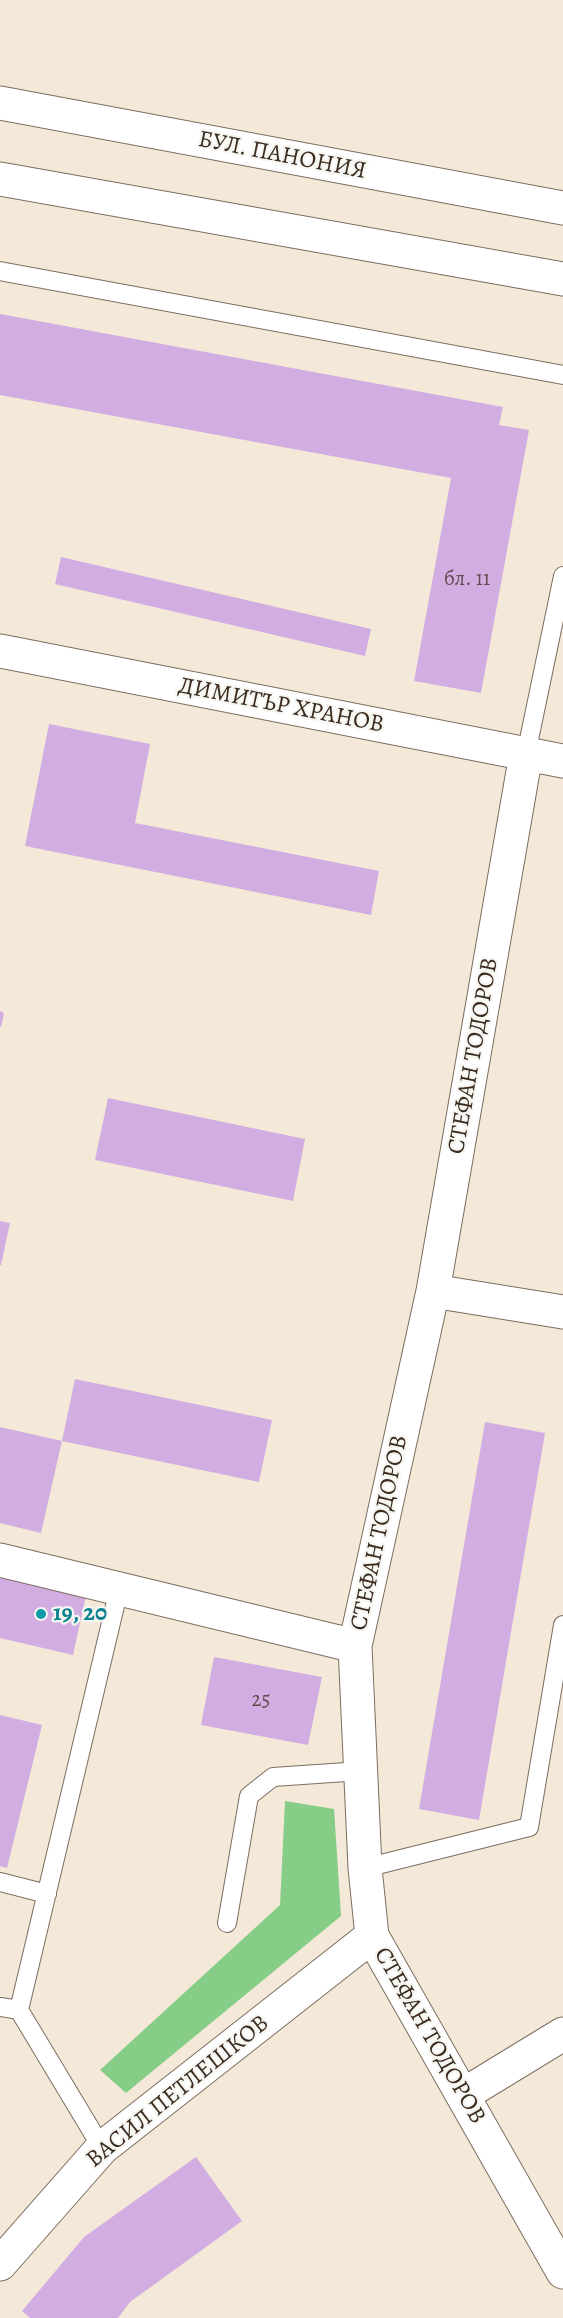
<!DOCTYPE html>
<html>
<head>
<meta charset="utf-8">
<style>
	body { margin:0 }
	canvas { display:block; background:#f4e9d9 }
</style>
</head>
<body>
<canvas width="563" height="2318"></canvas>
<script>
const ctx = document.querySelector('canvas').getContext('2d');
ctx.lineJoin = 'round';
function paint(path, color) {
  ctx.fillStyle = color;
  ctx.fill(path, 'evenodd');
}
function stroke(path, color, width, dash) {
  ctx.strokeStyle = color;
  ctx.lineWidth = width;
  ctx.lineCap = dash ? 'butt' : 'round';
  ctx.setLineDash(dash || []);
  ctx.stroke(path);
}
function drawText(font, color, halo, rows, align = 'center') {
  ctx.font = font + ' Alegreya,serif';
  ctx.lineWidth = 4.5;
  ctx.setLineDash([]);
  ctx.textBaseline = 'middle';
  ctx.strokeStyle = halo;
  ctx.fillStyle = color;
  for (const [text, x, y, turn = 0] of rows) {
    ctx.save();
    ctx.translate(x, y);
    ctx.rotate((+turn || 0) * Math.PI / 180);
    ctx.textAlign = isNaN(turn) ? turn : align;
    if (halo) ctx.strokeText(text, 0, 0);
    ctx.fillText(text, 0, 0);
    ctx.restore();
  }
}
paint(new Path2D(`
	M 285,1801 L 334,1809 L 341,1916 L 126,2093 L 100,2070 L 280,1905 Z`), '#86cd87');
paint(new Path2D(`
	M 0,314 L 503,407 L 499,425 L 529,430 L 481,693 L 414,681 L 451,478 L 0,395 Z
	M 61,557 L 371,629 L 365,656 L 55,584 Z
	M 49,724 L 150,744 L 135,823 L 379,871 L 371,915 L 25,846 Z
	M 0,1011 L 4,1013 L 1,1027 L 0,1026 Z
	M 108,1098 L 305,1139 L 293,1201 L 95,1160 Z
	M 0,1221 L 10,1223 L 1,1265 L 0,1265 Z
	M 75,1379 L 272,1420 L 259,1482 L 62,1441 Z
	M 485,1422 L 545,1433 L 479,1820 L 419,1809 Z
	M 0,1427 L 62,1441 L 41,1533 L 0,1523 Z
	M 0,1572 L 87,1591 L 73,1655 L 0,1638 Z
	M 214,1657 L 322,1677 L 308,1745 L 201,1725 Z
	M 0,1715 L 42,1725 L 7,1868 L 0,1866 Z
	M 196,2157 L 242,2221 L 130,2302 L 118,2318 L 30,2318 L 22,2311 L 84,2237 Z`), '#d2ade1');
const service = new Path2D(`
	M 0,271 L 563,375
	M 526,754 L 563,576
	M 365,1868 L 529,1827 L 563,1625
	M 0,1882 L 47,1894
	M 227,1923 L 249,1796 L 273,1777 L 361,1771
	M 0,2007 L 19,2010
	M 102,2148 L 19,2010 L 119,1589`);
const minor = new Path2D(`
	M 0,651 L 563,761
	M 526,754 L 433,1291 L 355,1646 L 365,1868 L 372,1936 L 563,2272
	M 433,1291 L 563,1312
	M 0,1560 L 355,1646
	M 463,2095 L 563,2034
	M 0,2264 L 102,2148 L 372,1936`);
const primary = new Path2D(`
	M 0,103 L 563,208
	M 0,179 L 563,279`);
stroke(service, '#7c6d5f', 20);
stroke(minor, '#7c6d5f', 35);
stroke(primary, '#7c6d5f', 35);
stroke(service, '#fff', 18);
stroke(minor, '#fff', 33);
stroke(primary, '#fff', 33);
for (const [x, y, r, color] of [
	[41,1614,6,"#0f9aa8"]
]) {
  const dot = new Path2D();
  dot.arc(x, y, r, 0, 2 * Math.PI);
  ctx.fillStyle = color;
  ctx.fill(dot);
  stroke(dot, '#f6f6f2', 2);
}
drawText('21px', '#614b4f', null, [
	["бл. 11",467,580],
	["25",261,1701]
]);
drawText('24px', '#3b2a1e', '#f6f6f2', [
	["БУЛ. ПАНОНИЯ",282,156,11],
	["ДИМИТЪР ХРАНОВ",281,706,11],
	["СТЕФАН ТОДОРОВ",474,1056,-80],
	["СТЕФАН ТОДОРОВ",380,1533,-78],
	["СТЕФАН ТОДОРОВ",429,2036,60],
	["ВАСИЛ ПЕТЛЕШКОВ",178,2092,-39]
]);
drawText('bold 24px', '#0d838f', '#f6f6f2', [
	["19, 20",53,1614]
], 'left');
</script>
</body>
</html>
